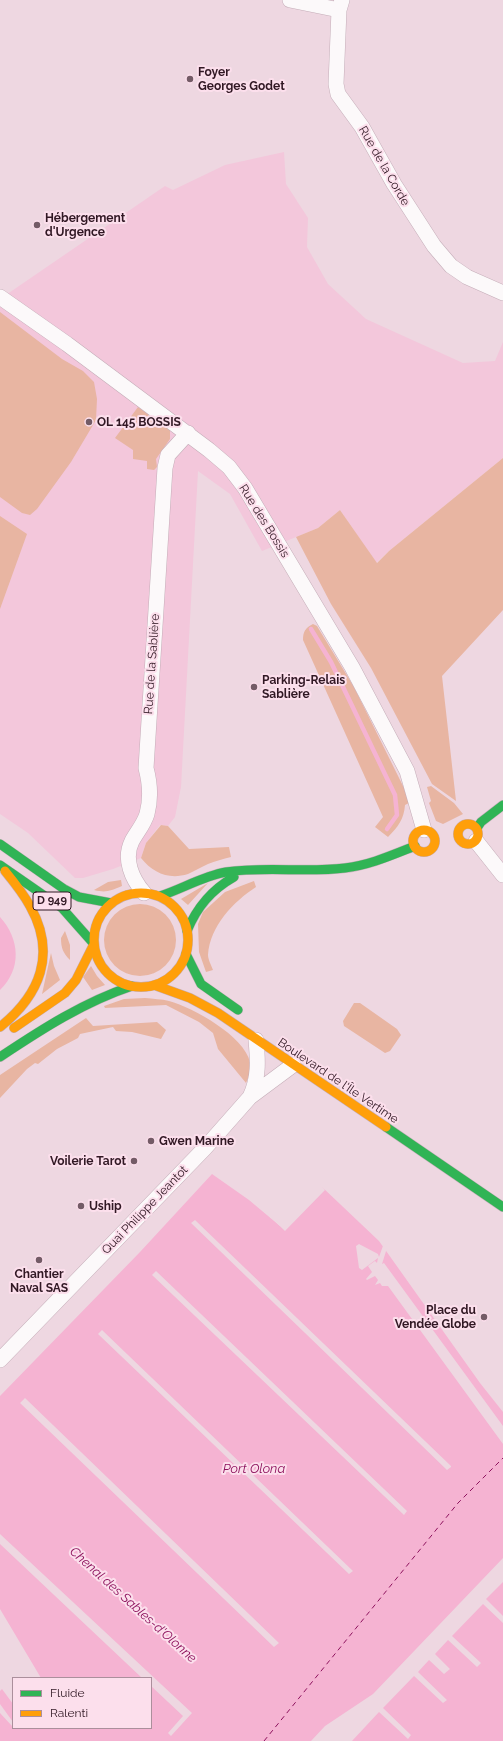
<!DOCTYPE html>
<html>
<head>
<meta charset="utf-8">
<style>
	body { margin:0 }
	#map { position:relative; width:503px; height:1741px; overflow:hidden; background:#eed7e1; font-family:Raleway,sans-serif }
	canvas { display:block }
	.legend { position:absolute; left:12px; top:1677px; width:140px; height:52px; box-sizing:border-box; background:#fcdfec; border:1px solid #ab8f9c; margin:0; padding:5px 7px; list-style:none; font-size:12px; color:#311824 }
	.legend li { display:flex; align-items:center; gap:8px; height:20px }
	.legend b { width:20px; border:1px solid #ab8f9c }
</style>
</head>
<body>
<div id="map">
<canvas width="503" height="1741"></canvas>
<ul class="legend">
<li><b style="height:5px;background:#30b455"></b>Fluide</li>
<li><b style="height:5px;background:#ff9f0a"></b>Ralenti</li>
</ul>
</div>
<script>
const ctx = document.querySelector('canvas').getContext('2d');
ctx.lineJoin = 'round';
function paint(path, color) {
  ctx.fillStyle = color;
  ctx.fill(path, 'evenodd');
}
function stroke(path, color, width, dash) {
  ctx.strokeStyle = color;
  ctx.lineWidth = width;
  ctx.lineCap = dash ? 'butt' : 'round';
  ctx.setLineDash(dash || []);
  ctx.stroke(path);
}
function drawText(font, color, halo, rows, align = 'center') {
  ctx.font = font + ' Raleway,sans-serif';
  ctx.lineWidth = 4;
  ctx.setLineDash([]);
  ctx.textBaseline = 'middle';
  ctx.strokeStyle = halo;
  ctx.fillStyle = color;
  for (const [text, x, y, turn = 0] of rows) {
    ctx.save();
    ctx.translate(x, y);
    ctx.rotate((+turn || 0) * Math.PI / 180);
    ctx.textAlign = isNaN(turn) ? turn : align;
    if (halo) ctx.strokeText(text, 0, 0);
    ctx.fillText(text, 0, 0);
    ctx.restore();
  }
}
paint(new Path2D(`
	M 284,152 L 286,184 L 308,218 L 307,247 L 328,284 L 366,319 L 463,363 L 495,361 L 503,342 L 503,458 L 389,551 L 376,563 L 340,510 L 318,528 L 262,551 L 230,494 L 198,471 L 181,787 L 175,817 L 168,826 L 160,825 L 146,843 L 141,858 L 113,869 L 83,878 L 75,878 L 28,833 L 0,814 L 0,299 L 165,186 L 173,190 L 225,165 Z`), '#f3c7db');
paint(new Path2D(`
	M 0,312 L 62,359 L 83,371 L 94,382 L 97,399 L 96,420 L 71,462 L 37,509 L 30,515 L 22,513 L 0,497 Z
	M 138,407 L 170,430 L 170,439 L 156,459 L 157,467 L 154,470 L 147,469 L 147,461 L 133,459 L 133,450 L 115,438 Z
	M 503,458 L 503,610 L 442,676 L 456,801 L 432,784 L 371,668 L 331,604 L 296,537 L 318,528 L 340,510 L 377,563 L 389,551 Z
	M 0,516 L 27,534 L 0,609 Z
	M 313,624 L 317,626 L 354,687 L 404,788 L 409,803 L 405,805 C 404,819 398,827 388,837 L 375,827 L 383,817 L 303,640 C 303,632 305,628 313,624 Z
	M 431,786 L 454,803 L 463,814 L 443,824 L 436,821 L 429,803 L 431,801 L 427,787 Z
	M 161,825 L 168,826 L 189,849 L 229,847 L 231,857 C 223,859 215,861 208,864 C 201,867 195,871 188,874 C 169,880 153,873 141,858 L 146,843 Z
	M 121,880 L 122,886 C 110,891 106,893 94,890 L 108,882 Z
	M 254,881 L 256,887 C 233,902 210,926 208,955 C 208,959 211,965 213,970 L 206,972 L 199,952 L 198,924 L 203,912 L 225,892 Z
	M 208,883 L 188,905 L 181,899 Z
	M104 940a36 36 0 1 1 72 0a36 36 0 1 1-72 0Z
	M 65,931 L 70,945 L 70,960 C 63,953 61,948 61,938 Z
	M 51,953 L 54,966 L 60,980 L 42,994 Z
	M 91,966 L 97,976 L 105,985 L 92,990 L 83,977 Z
	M 145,998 C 153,999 162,999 169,1001 C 194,1008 244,1036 250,1062 C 252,1070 249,1076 246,1083 L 218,1049 L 213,1033 L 199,1022 L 166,1005 L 105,1008 L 104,1006 L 124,999 Z
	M 354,1003 L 360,1003 L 397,1029 L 401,1035 L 390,1051 L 385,1053 L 344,1026 L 343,1021 Z
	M 86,1018 L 93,1026 L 157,1022 L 166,1030 L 161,1039 L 132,1032 L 116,1031 L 113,1027 L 80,1034 L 78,1038 L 57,1049 L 38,1064 L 35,1063 L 27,1069 L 0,1098 L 0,1075 Z`), '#e8b5a2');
paint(new Path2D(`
	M 0,917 C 20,939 22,969 0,990 Z
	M 212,1174 L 249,1200 L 280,1226 L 321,1186 L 379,1241 L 480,1383 L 503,1412 L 503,1741 L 0,1741 L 0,1713 L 12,1726 L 13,1725 L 13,1728 L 151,1728 L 151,1678 L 41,1678 L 0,1609 L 0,1396 L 140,1252 Z
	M 2,1689 L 13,1704 L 13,1722 L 0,1704 L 0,1691 Z`), '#f5b3d2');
paint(new Path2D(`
	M 320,1184 L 325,1190 L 285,1231 L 256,1203 L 280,1224 Z
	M 195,1220 L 451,1466 L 451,1467 L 447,1470 L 191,1223 Z
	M 384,1243 L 387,1248 L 382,1264 L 384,1263 L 503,1426 L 503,1444 L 388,1286 L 382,1286 L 380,1283 L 375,1285 L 378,1280 L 375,1276 L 367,1280 L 366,1279 L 372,1272 L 368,1266 L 375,1261 L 377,1263 L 378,1258 L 362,1270 L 359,1268 L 356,1246 L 359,1244 L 378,1254 L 379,1257 Z
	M 156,1271 L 407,1511 L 404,1515 L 152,1275 Z
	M 102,1330 L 353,1571 L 349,1574 L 98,1334 Z
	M 25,1398 L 279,1643 L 274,1647 L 20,1403 Z
	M 0,1534 L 192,1713 L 171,1736 L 168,1733 L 183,1716 L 151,1686 L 151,1678 L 142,1678 L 0,1544 Z
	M 503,1558 L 503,1582 L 486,1599 L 503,1616 L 503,1623 L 483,1604 L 452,1636 L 481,1663 L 477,1667 L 448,1640 L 435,1654 L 450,1669 L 444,1674 L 429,1660 L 418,1672 L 447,1700 L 443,1703 L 414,1676 L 383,1708 L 411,1735 L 408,1739 L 379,1712 L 352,1741 L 311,1741 L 325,1726 L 373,1694 Z`), '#eed7e1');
stroke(new Path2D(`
	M 311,629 L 331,662 L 395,795 L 397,815 L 387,829`), '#f5b3d2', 4.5);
stroke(new Path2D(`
	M 264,1741 L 458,1503 L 503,1458`), '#8d125d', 1, [5, 4]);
const street = new Path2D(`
	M 290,0 L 339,10
	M 342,0 L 339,10 L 336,84 L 338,94 L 362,127 L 394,184 L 434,246 L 451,266 L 467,277 L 503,293
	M 0,297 L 67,344 L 209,450 L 229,467 L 245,488 L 352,667 L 407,771 L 424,830
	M 476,841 L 503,875
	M 144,893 C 132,879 123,859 132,841 C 137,832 144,824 147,814 C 151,799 150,783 146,768 L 165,468 L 168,455 L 188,433
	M 250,1097 C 259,1078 258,1061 256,1040
	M 0,1360 L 205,1148 L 250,1097 L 293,1065`);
const fast = new Path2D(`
	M 477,828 L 481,822 L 503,805
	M 0,844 L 64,889 L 79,897 L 111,903
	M 0,865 L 62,908 L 93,943
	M 160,896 C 182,889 203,876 226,872 C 266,866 306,873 345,868 C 370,865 392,855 415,846
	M 187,931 C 197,907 211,890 234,877
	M 186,954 L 201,984 L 238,1010
	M 0,1057 C 42,1029 84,1002 132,986
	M 386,1127 L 503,1207`);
const slow = new Path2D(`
	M458 834a10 10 0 1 1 20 0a10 10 0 1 1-20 0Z
	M413 841a11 11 0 1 1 22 0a11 11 0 1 1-22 0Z
	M94 940a47 47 0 1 1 94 0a47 47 0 1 1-94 0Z
	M 154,985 L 190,998 L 218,1013 L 386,1127
	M 0,1027 C 40,995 57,954 30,906 C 23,893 14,882 5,871
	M 14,1028 L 65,993 L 76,980 L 93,946`);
stroke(street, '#c4adb8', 16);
stroke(fast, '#c4adb8', 10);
stroke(slow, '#c4adb8', 10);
stroke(street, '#fcf9fa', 15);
stroke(fast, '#30b455', 9);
stroke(slow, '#ff9f0a', 9);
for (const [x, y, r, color] of [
	[190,79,4,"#735b66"],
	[37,225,4,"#735b66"],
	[89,422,4,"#735b66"],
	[254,687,4,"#735b66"],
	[151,1141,4,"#735b66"],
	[134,1161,4,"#735b66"],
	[81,1206,4,"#735b66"],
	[39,1260,4,"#735b66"],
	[484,1317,4,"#735b66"]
]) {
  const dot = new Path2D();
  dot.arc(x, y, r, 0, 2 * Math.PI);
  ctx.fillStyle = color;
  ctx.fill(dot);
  stroke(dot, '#fcdfec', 1.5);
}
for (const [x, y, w] of [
	[52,901,38]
]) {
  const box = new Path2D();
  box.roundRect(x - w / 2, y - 9, w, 18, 3);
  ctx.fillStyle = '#fcdfec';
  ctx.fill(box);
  stroke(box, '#311824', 1);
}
drawText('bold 11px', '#311824', null, [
	["D 949",52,901]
]);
drawText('bold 12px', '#311824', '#fcdfec', [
	["Foyer",198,72],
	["Georges Godet",198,86],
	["Hébergement",45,218],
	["d'Urgence",45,232],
	["OL 145 BOSSIS",97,422],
	["Parking-Relais",262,680],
	["Sablière",262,694],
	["Gwen Marine",159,1141],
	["Voilerie Tarot",126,1161,"right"],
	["Uship",89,1206],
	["Chantier",39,1274,"center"],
	["Naval SAS",39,1288,"center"],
	["Place du",476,1310,"right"],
	["Vendée Globe",476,1324,"right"]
], 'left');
drawText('12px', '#311824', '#fcdfec', [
	["Rue de la Corde",384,166,60],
	["Rue des Bossis",264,521,58],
	["Rue de la Sablière",152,664,-86],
	["Boulevard de l'Île Vertime",338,1081,34],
	["Quai Philippe Jeantot",145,1210,-46]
]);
drawText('italic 13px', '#8d125d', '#fcdfec', [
	["Port Olona",254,1469],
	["Chenal des Sables-d'Olonne",133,1605,42]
]);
</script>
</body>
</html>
